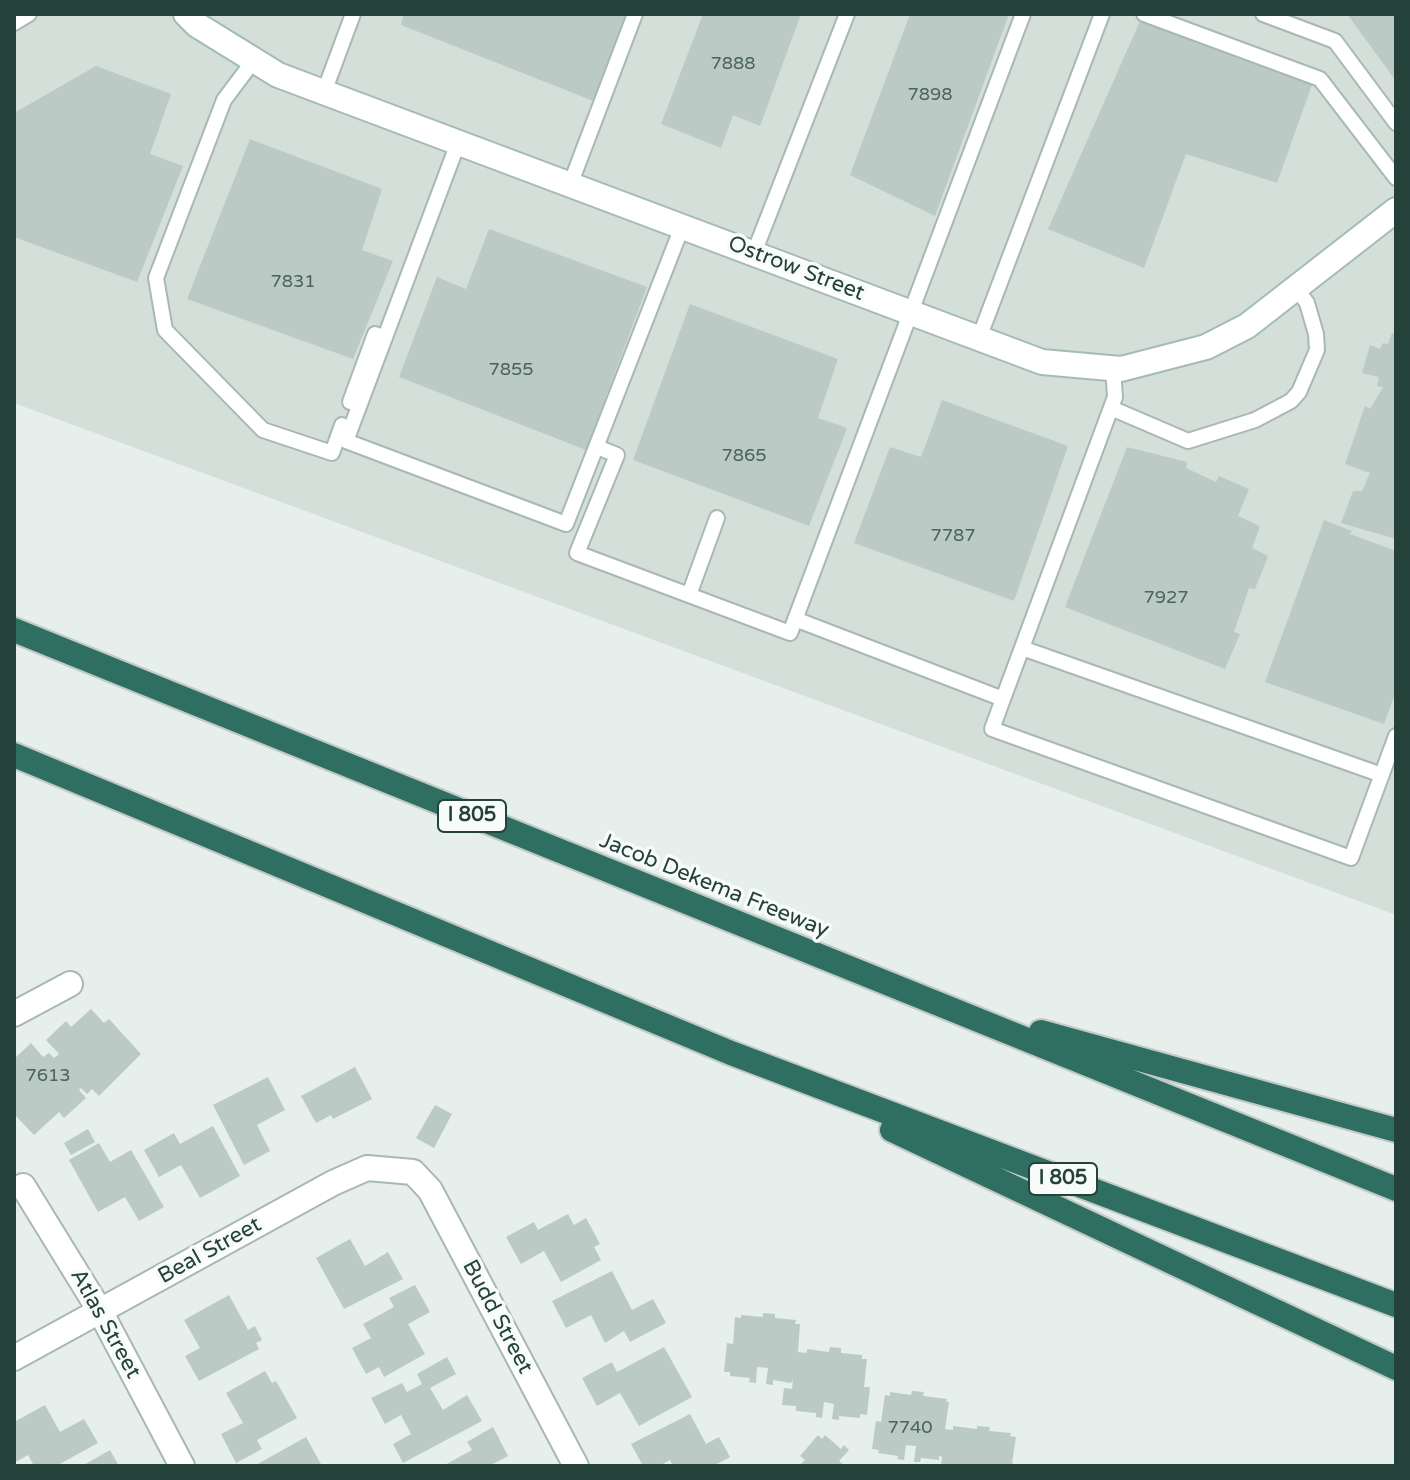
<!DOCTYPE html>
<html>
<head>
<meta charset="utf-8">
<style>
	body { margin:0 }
	#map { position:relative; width:1410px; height:1480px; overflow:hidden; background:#e6efeb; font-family:"Varela Round",sans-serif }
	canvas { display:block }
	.frame { position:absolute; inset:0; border:16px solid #24423a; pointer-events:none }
</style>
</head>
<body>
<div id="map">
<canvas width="1410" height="1480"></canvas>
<div class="frame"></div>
</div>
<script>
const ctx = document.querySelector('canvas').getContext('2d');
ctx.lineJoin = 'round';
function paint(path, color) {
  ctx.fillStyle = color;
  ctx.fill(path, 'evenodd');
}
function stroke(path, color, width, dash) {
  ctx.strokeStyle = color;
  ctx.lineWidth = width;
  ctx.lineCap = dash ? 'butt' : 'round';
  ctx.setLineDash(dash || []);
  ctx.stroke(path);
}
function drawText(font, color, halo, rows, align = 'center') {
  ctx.font = font + ' "Varela Round",sans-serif';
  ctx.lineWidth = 7;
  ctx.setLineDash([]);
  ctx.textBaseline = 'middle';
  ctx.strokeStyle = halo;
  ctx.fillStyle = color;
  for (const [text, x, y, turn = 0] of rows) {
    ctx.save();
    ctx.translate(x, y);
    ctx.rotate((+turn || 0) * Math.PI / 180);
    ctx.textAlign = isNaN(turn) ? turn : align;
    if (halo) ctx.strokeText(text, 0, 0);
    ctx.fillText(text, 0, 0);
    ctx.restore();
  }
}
paint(new Path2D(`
	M 14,14 L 1396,14 L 1396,915 L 14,403 Z`), '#d4dfda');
paint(new Path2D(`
	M 404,14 L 629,14 L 596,102 L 401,25 Z
	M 703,14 L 801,14 L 760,126 L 733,115 L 721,148 L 661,124 Z
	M 910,14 L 1009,14 L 935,216 L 850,175 Z
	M 1347,14 L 1396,14 L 1396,81 Z
	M 1140,21 L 1313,82 L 1277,183 L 1186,154 L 1144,268 L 1048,229 Z
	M 96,66 L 171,94 L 150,154 L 183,166 L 137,282 L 14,237 L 14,113 Z
	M 250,139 L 382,189 L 362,250 L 393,261 L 353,359 L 187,299 Z
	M 489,229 L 647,287 L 586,450 L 399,377 L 437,277 L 466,289 Z
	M 690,304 L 838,359 L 818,418 L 847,428 L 809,526 L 633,460 Z
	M 1392,333 L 1396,333 L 1396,539 L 1341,523 L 1353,491 L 1362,491 L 1370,473 L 1345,464 L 1365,406 L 1370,409 L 1383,387 L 1377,386 L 1379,377 L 1362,373 L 1370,345 L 1380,349 L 1383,343 L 1388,344 Z
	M 942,400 L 1068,446 L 1014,601 L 854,543 L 890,447 L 921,457 Z
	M 1127,447 L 1187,462 L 1186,468 L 1216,482 L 1219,476 L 1249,489 L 1238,516 L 1260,526 L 1252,548 L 1268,556 L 1255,589 L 1249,588 L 1234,632 L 1240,634 L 1225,669 L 1065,607 Z
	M 1324,520 L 1352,531 L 1350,534 L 1396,551 L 1396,691 L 1384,724 L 1265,682 Z
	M 91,1009 L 104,1023 L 109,1019 L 141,1054 L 99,1096 L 92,1089 L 87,1094 L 81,1088 L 79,1090 L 86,1098 L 64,1118 L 59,1112 L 34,1135 L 14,1114 L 14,1059 L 31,1043 L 43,1057 L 49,1053 L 54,1058 L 59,1054 L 46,1040 L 66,1021 L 71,1027 Z
	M 355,1067 L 372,1099 L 333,1119 L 331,1115 L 316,1123 L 301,1096 Z
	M 268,1077 L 285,1110 L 257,1125 L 270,1151 L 244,1165 L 213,1105 Z
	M 435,1105 L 452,1114 L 434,1148 L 416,1138 Z
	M 213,1126 L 240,1176 L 200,1198 L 181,1165 L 159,1177 L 144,1150 L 174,1133 L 180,1144 Z
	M 88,1129 L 95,1142 L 71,1155 L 64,1143 Z
	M 99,1143 L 110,1162 L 131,1150 L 164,1207 L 139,1221 L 125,1197 L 98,1212 L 69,1160 Z
	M 568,1214 L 574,1225 L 586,1218 L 600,1244 L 594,1247 L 601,1260 L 561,1282 L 544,1251 L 521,1264 L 506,1237 L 534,1222 L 538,1230 Z
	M 350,1239 L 365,1266 L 388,1252 L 403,1279 L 344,1309 L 316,1258 Z
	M 612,1271 L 632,1310 L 653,1299 L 666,1323 L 630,1342 L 624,1331 L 605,1343 L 591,1315 L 566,1328 L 552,1301 Z
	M 415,1285 L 430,1312 L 408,1324 L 425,1354 L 384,1377 L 379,1367 L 366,1374 L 352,1348 L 371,1338 L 363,1324 L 394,1307 L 389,1298 Z
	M 229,1295 L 248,1330 L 255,1326 L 262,1340 L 256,1343 L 259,1349 L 199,1381 L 185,1356 L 200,1348 L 184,1320 Z
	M 763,1313 L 775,1314 L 775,1318 L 796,1320 L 795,1324 L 800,1324 L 798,1352 L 807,1353 L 807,1349 L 829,1352 L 830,1347 L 841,1348 L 841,1353 L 862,1355 L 862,1359 L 867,1359 L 864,1387 L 870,1387 L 867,1415 L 860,1414 L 860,1418 L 839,1416 L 839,1420 L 832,1419 L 834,1404 L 824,1402 L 822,1418 L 816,1417 L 816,1413 L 796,1411 L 796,1406 L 782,1405 L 784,1388 L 792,1389 L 793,1379 L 791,1383 L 773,1380 L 773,1385 L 766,1384 L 768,1368 L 757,1367 L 756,1383 L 749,1382 L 750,1378 L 730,1376 L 730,1372 L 724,1372 L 727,1343 L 733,1344 L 735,1317 L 741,1318 L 741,1315 L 763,1317 Z
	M 664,1347 L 692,1397 L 639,1426 L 620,1393 L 597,1406 L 582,1378 L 612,1362 L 617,1372 Z
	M 447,1357 L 456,1374 L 430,1388 L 443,1410 L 467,1395 L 482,1421 L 403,1463 L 393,1444 L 411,1434 L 401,1415 L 385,1424 L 371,1398 L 402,1383 L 407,1392 L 422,1384 L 417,1374 Z
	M 265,1371 L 272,1383 L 276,1381 L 297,1418 L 257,1440 L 262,1449 L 236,1463 L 221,1434 L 243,1423 L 226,1393 Z
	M 912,1391 L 924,1392 L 923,1396 L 947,1399 L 946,1402 L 949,1402 L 945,1429 L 953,1430 L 953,1426 L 977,1429 L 977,1426 L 990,1427 L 989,1431 L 1011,1433 L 1010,1436 L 1016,1437 L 1012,1463 L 1018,1466 L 941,1466 L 942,1457 L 939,1456 L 939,1460 L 921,1458 L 920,1462 L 914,1462 L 916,1446 L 906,1445 L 904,1460 L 897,1459 L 898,1456 L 878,1453 L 879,1450 L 872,1449 L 876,1421 L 881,1422 L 885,1395 L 890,1396 L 890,1392 L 911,1395 Z
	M 45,1405 L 60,1432 L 84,1419 L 98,1443 L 56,1466 L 34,1466 L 28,1455 L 14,1463 L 14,1422 Z
	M 690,1414 L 706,1444 L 719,1437 L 730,1457 L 717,1464 L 718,1466 L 673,1466 L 670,1460 L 659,1466 L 643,1466 L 631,1444 Z
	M 493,1427 L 508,1456 L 489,1466 L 443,1466 L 472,1450 L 467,1442 Z
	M 818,1435 L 822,1439 L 825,1435 L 841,1449 L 844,1445 L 849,1450 L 839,1461 L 845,1466 L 799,1466 L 805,1460 L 800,1456 Z
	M 306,1437 L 322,1466 L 254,1466 Z
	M 110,1450 L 119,1466 L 82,1466 Z`), '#bbcac4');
const lane = new Path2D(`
	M 1144,14 L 1320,79 L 1396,178
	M 1263,14 L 1335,41 L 1396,123
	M 14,23 L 29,14
	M 254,60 L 224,100 L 156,278 L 165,330 L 263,430 L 332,453 L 342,425
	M 324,92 L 353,14
	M 458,143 L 346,441 L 566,524 L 682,227
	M 570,185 L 635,14
	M 754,253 L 847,14
	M 979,338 L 1102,14
	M 350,402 L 375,334 L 385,338
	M 1111,408 L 1188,441 L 1255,420 L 1291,401 L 1299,392 L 1317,350 L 1316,334 L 1307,303 L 1296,288
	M 597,447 L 617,455 L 577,553 L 790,633 L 1023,14
	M 689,595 L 717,518
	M 795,619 L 1003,699 L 1115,397 L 1113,368
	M 1022,648 L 1382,775
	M 1003,699 L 992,729 L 1351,858 L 1396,736`);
const street = new Path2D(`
	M 14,1014 L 70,984
	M 23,1186 L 100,1311 L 182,1466
	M 14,1358 L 333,1183 L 367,1168 L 413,1172 L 430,1190 L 576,1466`);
const secondary = new Path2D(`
	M 186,14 L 197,25 L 278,75 L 1042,362 L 1121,369 L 1206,347 L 1247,326 L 1396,210`);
const highway = new Path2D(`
	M 14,630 L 1396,1189
	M 14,755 L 731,1053 L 1396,1305
	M 1041,1032 L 1396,1130
	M 892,1130 L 1396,1368`);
stroke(lane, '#a8b8b2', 18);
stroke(street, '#a8b8b2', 28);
stroke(secondary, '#a4bbb3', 28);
stroke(highway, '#c2cac8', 28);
stroke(lane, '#fff', 14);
stroke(street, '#fff', 24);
stroke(secondary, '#fff', 24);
stroke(highway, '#2f6f62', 24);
drawText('18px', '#4a645c', null, [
	["7888",733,64],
	["7898",930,95],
	["7831",293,282],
	["7855",511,370],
	["7865",744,456],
	["7787",953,536],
	["7927",1166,598],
	["7613",48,1076],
	["7740",910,1428]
]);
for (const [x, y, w] of [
	[472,816,68],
	[1063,1179,68]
]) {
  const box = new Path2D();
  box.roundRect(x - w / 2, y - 16, w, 32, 6);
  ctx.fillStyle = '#f7fbf9';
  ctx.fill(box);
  stroke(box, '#24423a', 2);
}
drawText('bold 20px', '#24423a', null, [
	["I 805",472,816],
	["I 805",1063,1179]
]);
drawText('22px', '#24423a', '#f7fbf9', [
	["Ostrow Street",796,269,21],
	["Jacob Dekema Freeway",714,886,22],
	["Beal Street",210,1251,-29],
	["Budd Street",497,1317,62],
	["Atlas Street",105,1324,61]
]);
</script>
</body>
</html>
